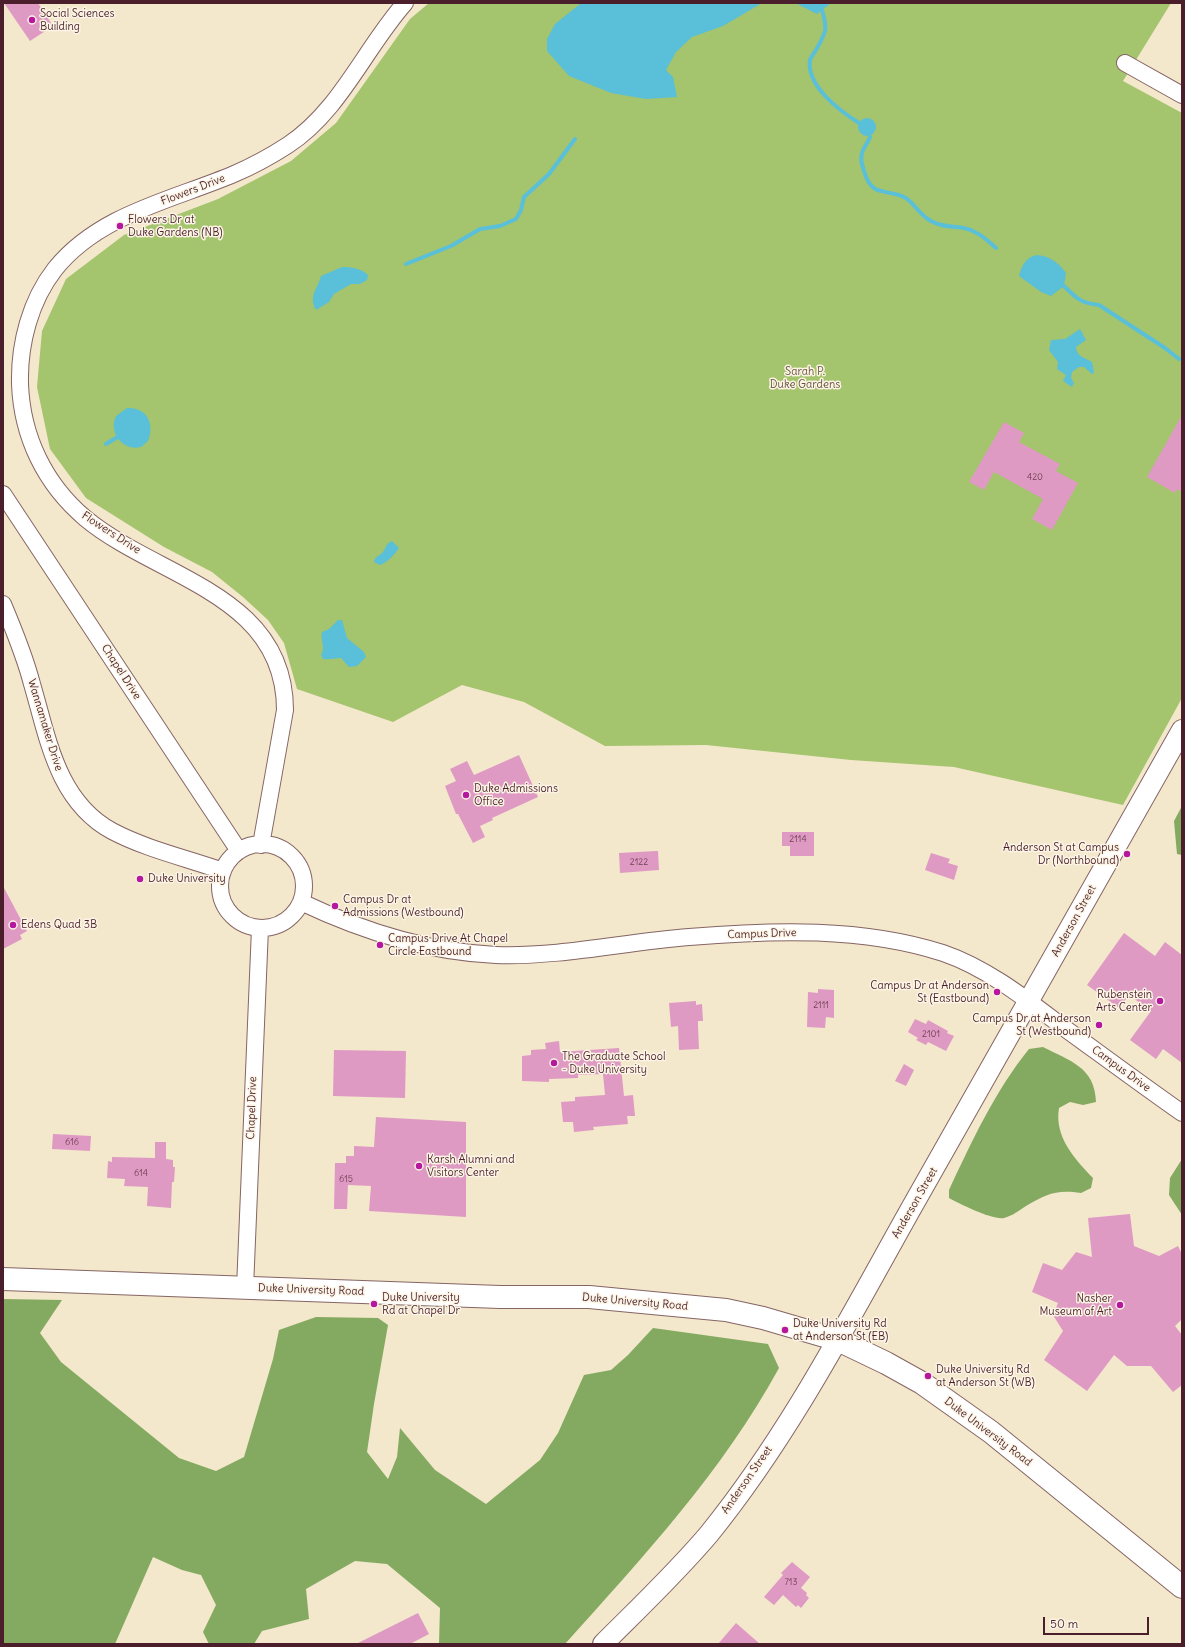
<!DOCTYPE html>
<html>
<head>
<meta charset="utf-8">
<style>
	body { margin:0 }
	#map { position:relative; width:1185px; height:1647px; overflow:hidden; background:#f3e7cc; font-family:Delius,sans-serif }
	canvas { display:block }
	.frame { position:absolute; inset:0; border:4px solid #4a1f2b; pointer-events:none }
	.scale { position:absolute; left:1043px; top:1617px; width:106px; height:18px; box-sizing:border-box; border:2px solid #4a1f2b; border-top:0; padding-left:5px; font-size:12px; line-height:14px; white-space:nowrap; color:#4a1f2b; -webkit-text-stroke:3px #fcf5e5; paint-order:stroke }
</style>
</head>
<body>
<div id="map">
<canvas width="1185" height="1647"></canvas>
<div class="frame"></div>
<div class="scale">50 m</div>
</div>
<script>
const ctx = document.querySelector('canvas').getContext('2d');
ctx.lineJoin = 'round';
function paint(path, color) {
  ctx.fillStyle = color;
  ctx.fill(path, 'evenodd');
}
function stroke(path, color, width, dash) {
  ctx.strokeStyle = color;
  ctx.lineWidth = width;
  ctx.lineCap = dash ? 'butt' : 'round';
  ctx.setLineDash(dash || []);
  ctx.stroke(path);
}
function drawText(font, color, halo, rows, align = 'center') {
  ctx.font = font + ' Delius,sans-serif';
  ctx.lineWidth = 3;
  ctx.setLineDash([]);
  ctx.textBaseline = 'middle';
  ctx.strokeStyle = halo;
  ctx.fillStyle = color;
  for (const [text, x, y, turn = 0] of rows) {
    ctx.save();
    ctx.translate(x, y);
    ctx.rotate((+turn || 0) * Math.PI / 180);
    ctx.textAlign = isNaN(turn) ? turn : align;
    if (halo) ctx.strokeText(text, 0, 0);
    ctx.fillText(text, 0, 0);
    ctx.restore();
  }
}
paint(new Path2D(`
	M 429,3 L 1171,3 L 1123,81 L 1182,113 L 1182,698 L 1123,805 L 954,767 L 851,760 L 706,745 L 605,746 L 524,702 L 462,685 L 393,722 L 297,689 L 284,643 L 268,620 L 243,597 L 212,572 L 164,547 L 86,498 L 50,449 L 37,387 L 42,331 L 66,279 L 124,235 L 218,199 L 291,161 L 336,123 L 410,19 Z`), '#a4c46d');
paint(new Path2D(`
	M 1182,806 L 1182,855 L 1177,854 L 1174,821 Z
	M 1043,1047 C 1070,1061 1095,1067 1096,1102 L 1083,1105 L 1070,1102 L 1059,1108 C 1054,1137 1075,1159 1093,1178 L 1091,1188 L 1081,1193 C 1057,1189 1046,1194 1026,1206 C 1020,1210 1012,1216 1004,1218 C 992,1220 960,1204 949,1198 L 949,1190 C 972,1141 995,1091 1029,1049 Z
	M 1182,1159 L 1182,1215 L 1169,1195 L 1170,1178 Z
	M 3,1299 L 62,1300 L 40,1333 L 61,1362 L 179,1458 L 216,1471 L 244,1457 L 273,1359 L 279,1330 L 316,1317 L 378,1318 L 388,1325 L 374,1404 L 367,1452 L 388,1479 L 397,1457 L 400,1428 L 435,1470 L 486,1504 L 540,1460 L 558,1433 L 584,1375 L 611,1370 L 628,1355 L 653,1328 L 768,1344 L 779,1368 C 723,1471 643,1557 565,1644 L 439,1644 L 440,1608 L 387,1564 L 355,1561 L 306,1589 L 309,1619 L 262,1631 L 254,1644 L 209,1644 L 203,1632 L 216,1605 L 201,1575 L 182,1570 L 153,1557 L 115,1644 L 3,1644 Z`), '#83aa60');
paint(new Path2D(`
	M 604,3 L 762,3 L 723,26 L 692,37 L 676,52 L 666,70 L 673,77 L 677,97 L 646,99 L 611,93 L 569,76 L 547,51 L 547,39 L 555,24 L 580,4 Z
	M 795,3 L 831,3 L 817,14 Z
	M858 127a9 9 0 1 1 18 0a9 9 0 1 1-18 0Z
	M 1037,255 C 1050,256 1059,263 1066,273 L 1064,286 L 1051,296 L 1041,292 L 1019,276 C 1022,265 1026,257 1037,255 Z
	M 342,267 C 351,267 361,268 368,275 L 367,280 L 360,284 L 351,284 L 334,294 L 329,302 L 316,310 C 308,296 318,288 321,276 Z
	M 1080,329 L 1086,340 L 1076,347 C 1076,356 1085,358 1092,362 L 1094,373 L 1092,374 L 1084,367 L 1079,367 L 1072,372 L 1071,378 L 1074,383 L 1072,387 L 1063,381 L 1066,375 L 1057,369 L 1058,362 L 1049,350 L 1051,340 L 1065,339 Z
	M 127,408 C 147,407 155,424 148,441 L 141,447 C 123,452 108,432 116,416 Z
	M 392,541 L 399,548 C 395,554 387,563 380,565 L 374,562 C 375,556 378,557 382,553 C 387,548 384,545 392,541 Z
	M 338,620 L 342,620 L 347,638 L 364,652 L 366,657 L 357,666 L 349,667 L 341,658 C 335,658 329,660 323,659 L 321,655 C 326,648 320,640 322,632 L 329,629 Z`), '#5abfd8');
stroke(new Path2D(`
	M 822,10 C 828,30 826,32 816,50 C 814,53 811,57 810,60 C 806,86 840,111 859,123
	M 870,137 C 868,143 863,148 862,153 C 860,159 862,165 864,171 C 872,198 884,188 904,197 C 913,201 919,215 931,221 C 940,226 947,226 957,227 C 974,228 985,238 996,248
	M 406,264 L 451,246 L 480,229 L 500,226 L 516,219 L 521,210 L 524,197 L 549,174 L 575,139
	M 1064,286 C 1077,299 1081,303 1099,305 L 1165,348 L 1179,359
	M 106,444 L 121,435`), '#5abfd8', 4);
paint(new Path2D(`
	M 4,3 L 38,3 L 53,26 L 30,41 Z
	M 1182,415 L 1182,492 L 1177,489 L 1175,493 L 1147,477 Z
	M 1004,422 L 1024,433 L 1019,442 L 1060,464 L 1056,471 L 1078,483 L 1052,530 L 1032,519 L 1043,499 L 994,472 L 984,490 L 969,482 Z
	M 519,755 L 538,797 L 492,818 L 493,820 L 480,826 L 485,837 L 473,843 L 458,814 L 456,814 L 445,786 L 456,781 L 450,769 L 467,761 L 474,775 Z
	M 782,832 L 814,832 L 814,856 L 790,856 L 790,846 L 782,846 Z
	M 656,851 L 658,851 L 659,870 L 620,873 L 619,853 Z
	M 931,853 L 950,859 L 948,863 L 958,866 L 954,880 L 925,870 Z
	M 3,886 L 27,931 L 20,935 L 22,939 L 3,949 Z
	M 1124,933 L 1155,956 L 1165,942 L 1182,955 L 1182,1063 L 1163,1049 L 1156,1059 L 1130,1040 L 1151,1011 L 1129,995 L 1119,1008 L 1087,985 Z
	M 818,989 L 834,990 L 834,1018 L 826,1017 L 825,1028 L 807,1027 L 808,992 L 818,993 Z
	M 696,1001 L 696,1005 L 702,1004 L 703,1021 L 698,1021 L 698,1026 L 699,1049 L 679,1050 L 678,1026 L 671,1027 L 669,1003 Z
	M 915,1019 L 926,1024 L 928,1020 L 948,1031 L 947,1033 L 954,1036 L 946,1051 L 928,1042 L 926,1045 L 916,1040 L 918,1038 L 908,1032 Z
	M 559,1041 L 560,1052 L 619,1048 L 624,1096 L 633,1095 L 635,1116 L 627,1116 L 628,1124 L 593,1127 L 594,1130 L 574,1132 L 573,1122 L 563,1122 L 561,1102 L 575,1101 L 575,1097 L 605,1095 L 603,1074 L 578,1075 L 578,1078 L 549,1079 L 549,1082 L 522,1081 L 522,1056 L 531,1055 L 531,1050 L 546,1049 L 545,1043 Z
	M 334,1050 L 406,1051 L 405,1098 L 333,1096 Z
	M 904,1064 L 914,1070 L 906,1086 L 895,1081 Z
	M 376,1117 L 466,1122 L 466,1217 L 369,1211 L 371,1186 L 348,1185 L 347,1209 L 334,1209 L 335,1163 L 346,1163 L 346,1156 L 354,1156 L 354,1146 L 374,1147 Z
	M 53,1134 L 91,1136 L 90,1151 L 52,1149 Z
	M 155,1142 L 166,1142 L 166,1159 L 173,1160 L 173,1167 L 175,1167 L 174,1182 L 172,1182 L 171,1208 L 147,1206 L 148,1187 L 124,1186 L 125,1179 L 107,1178 L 108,1161 L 112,1162 L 112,1157 L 155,1158 Z
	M 1130,1214 L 1134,1246 L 1159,1256 L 1178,1246 L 1182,1254 L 1182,1319 L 1175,1326 L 1182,1335 L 1182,1385 L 1173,1392 L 1151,1366 L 1127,1366 L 1114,1355 L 1087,1391 L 1044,1360 L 1063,1331 L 1053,1315 L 1058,1303 L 1032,1292 L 1043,1263 L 1062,1270 L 1076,1252 L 1092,1257 L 1088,1218 Z
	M 792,1562 L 810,1577 L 801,1588 L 807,1593 L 806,1595 L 809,1598 L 801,1608 L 798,1605 L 796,1607 L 783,1595 L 774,1605 L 764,1597 L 783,1575 L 781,1573 Z
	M 418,1613 L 429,1634 L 410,1644 L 356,1644 Z
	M 736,1623 L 760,1644 L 718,1644 Z`), '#df9ac4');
const minor = new Path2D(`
	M 1125,63 L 1182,95
	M 3,494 L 239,851
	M 3,604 C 14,630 25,657 32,684 C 48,738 57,801 112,831 C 146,849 186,858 223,871
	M220 886a42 42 0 1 1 84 0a42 42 0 1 1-84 0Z
	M 261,845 L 285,710 C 285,594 157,578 85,518 C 45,484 22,437 20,384 C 19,344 30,301 55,269 C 99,214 173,200 234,174 C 253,166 271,156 288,145 C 340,111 365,48 405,3
	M 301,902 C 362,931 428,952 496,955 C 561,957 625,942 689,937 C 773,930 862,927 943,953 C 987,968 1026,999 1063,1027 C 1103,1056 1142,1085 1182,1113
	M 245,1288 L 260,928`);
const tertiary = new Path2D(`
	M 603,1644 C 639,1608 676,1573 709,1534 C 790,1434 850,1317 913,1205 C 1003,1047 1092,888 1182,730`);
const secondary = new Path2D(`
	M 3,1279 L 500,1297 L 589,1297 L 726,1310 L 763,1318 L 838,1340 L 886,1363 L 922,1383 L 991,1432 L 1182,1587`);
stroke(minor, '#856563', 18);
stroke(tertiary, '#856563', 22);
stroke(secondary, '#856563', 24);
stroke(minor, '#fff', 16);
stroke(tertiary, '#fff', 20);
stroke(secondary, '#fff', 22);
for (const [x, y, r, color] of [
	[32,20,4,"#b5179e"],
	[120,226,4,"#b5179e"],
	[466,795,4,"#b5179e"],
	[1127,854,4,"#b5179e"],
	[140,879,4,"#b5179e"],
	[335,906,4,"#b5179e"],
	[13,925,4,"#b5179e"],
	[380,945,4,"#b5179e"],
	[997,992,4,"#b5179e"],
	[1160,1001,4,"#b5179e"],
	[1099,1025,4,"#b5179e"],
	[554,1063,4,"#b5179e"],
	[419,1166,4,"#b5179e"],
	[374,1304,4,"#b5179e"],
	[1120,1305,4,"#b5179e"],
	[785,1330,4,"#b5179e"],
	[928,1376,4,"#b5179e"]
]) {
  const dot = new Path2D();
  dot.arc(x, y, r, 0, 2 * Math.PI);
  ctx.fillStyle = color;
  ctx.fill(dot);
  stroke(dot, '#fcf5e5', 1.5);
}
drawText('9px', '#6f3e51', null, [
	["420",1035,477],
	["2114",798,839],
	["2122",639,862],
	["2111",821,1005],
	["2101",931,1034],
	["616",72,1142],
	["614",141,1173],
	["615",346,1179],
	["713",791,1582]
]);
drawText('11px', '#4a1f2b', '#fcf5e5', [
	["Social Sciences",40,14],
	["Building",40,27],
	["Flowers Dr at",128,220],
	["Duke Gardens (NB)",128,233],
	["Duke Admissions",474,789],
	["Office",474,802],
	["Anderson St at Campus",1119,848,"right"],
	["Dr (Northbound)",1119,861,"right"],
	["Duke University",148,879],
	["Campus Dr at",343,900],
	["Admissions (Westbound)",343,913],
	["Edens Quad 3B",21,925],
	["Campus Drive At Chapel",388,939],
	["Circle Eastbound",388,952],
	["Campus Dr at Anderson",989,986,"right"],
	["St (Eastbound)",989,999,"right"],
	["Rubenstein",1152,995,"right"],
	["Arts Center",1152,1008,"right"],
	["Campus Dr at Anderson",1091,1019,"right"],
	["St (Westbound)",1091,1032,"right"],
	["The Graduate School",562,1057],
	["- Duke University",562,1070],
	["Karsh Alumni and",427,1160],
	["Visitors Center",427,1173],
	["Duke University",382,1298],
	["Rd at Chapel Dr",382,1311],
	["Nasher",1112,1299,"right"],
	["Museum of Art",1112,1312,"right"],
	["Duke University Rd",793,1324],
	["at Anderson St (EB)",793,1337],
	["Duke University Rd",936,1370],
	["at Anderson St (WB)",936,1383]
], 'left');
drawText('11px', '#4a1f2b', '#fcf5e5', [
	["Flowers Drive",193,190,-21],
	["Flowers Drive",111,533,33],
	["Chapel Drive",121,672,57],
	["Wannamaker Drive",45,725,73],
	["Anderson Street",1074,921,-61],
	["Campus Drive",762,934,-2],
	["Campus Drive",1121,1069,36],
	["Chapel Drive",252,1108,-88],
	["Anderson Street",915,1203,-60],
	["Duke University Road",311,1290,2],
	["Duke University Road",635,1302,5],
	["Duke University Road",988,1432,37],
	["Anderson Street",747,1480,-55]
]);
drawText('11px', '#65513f', '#fcf5e5', [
	["Sarah P.",805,372],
	["Duke Gardens",805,385]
]);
</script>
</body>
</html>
